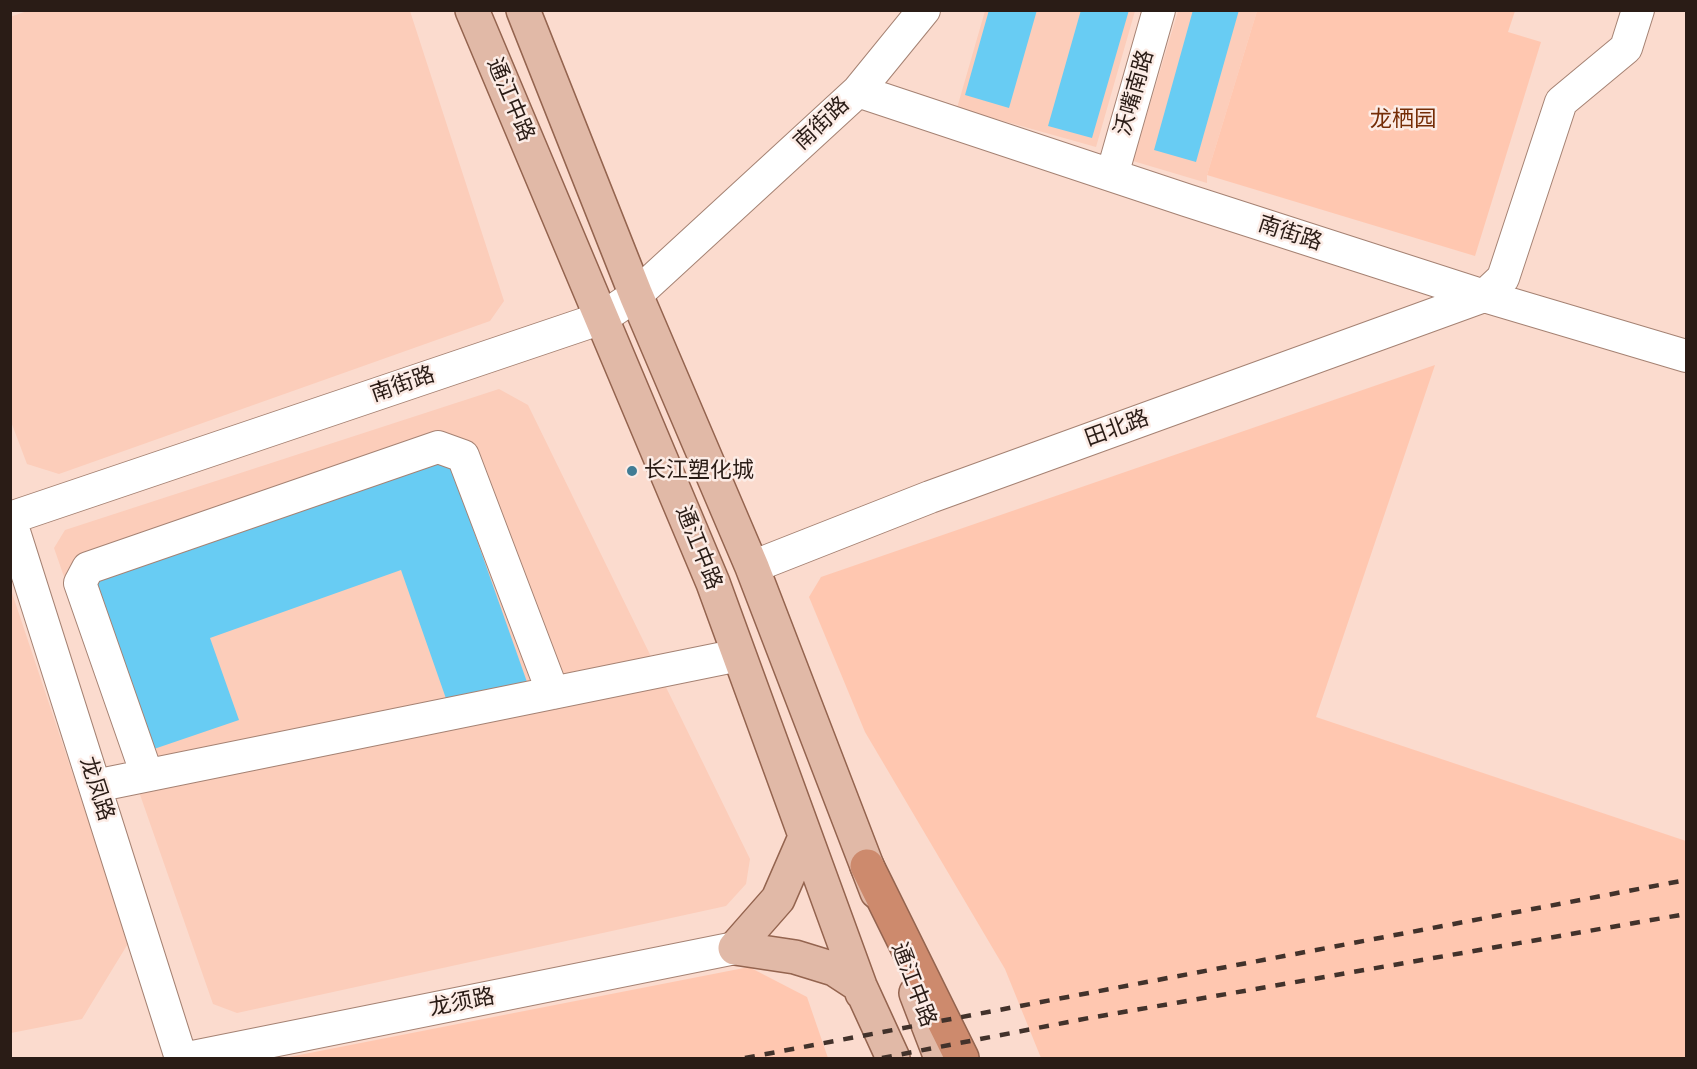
<!DOCTYPE html>
<html>
<head>
<meta charset="utf-8">
<style>
	body { margin:0 }
	#map { position:relative; width:1697px; height:1069px; overflow:hidden; background:#fbdbce; font-family:"Space Grotesk",sans-serif }
	canvas { display:block }
	.frame { position:absolute; inset:0; border:12px solid #2a1c16; pointer-events:none }
</style>
</head>
<body>
<div id="map">
<canvas width="1697" height="1069"></canvas>
<div class="frame"></div>
</div>
<script>
const ctx = document.querySelector('canvas').getContext('2d');
ctx.lineJoin = 'round';
function paint(path, color) {
  ctx.fillStyle = color;
  ctx.fill(path, 'evenodd');
}
function stroke(path, color, width, dash) {
  ctx.strokeStyle = color;
  ctx.lineWidth = width;
  ctx.lineCap = dash ? 'butt' : 'round';
  ctx.setLineDash(dash || []);
  ctx.stroke(path);
}
function drawText(font, color, halo, rows, align = 'center') {
  ctx.font = font + ' "Space Grotesk","Noto Sans SC",sans-serif';
  ctx.lineWidth = 5;
  ctx.setLineDash([]);
  ctx.textBaseline = 'middle';
  ctx.strokeStyle = halo;
  ctx.fillStyle = color;
  for (const [text, x, y, turn = 0] of rows) {
    ctx.save();
    ctx.translate(x, y);
    ctx.rotate((+turn || 0) * Math.PI / 180);
    ctx.textAlign = isNaN(turn) ? turn : align;
    if (halo) ctx.strokeText(text, 0, 0);
    ctx.fillText(text, 0, 0);
    ctx.restore();
  }
}
paint(new Path2D(`
	M 30,10 L 410,11 L 504,301 L 490,321 L 59,474 L 27,464 L 10,419 L 10,17 Z
	M 985,11 L 1135,11 L 1096,147 L 957,108 Z
	M 1178,11 L 1257,11 L 1207,175 L 1207,183 L 1133,161 Z
	M 499,389 L 528,405 L 750,859 L 746,884 L 726,906 L 237,1013 L 213,1004 L 54,548 L 65,530 Z
	M 10,587 L 129,942 L 82,1019 L 11,1033 Z`), '#fccdba');
paint(new Path2D(`
	M 1257,11 L 1515,11 L 1508,32 L 1541,42 L 1475,256 L 1207,175 Z
	M 1435,365 L 1316,717 L 1686,841 L 1686,1058 L 1041,1058 L 1005,969 L 865,732 L 809,597 L 821,577 Z
	M 749,967 L 807,997 L 828,1058 L 284,1058 Z`), '#ffc7b0');
paint(new Path2D(`
	M 989,10 L 1037,10 L 1009,108 L 965,95 Z
	M 1081,10 L 1129,10 L 1092,138 L 1048,126 Z
	M 1193,10 L 1239,10 L 1196,162 L 1154,150 Z
	M 448,458 L 527,682 L 450,710 L 401,570 L 210,638 L 239,720 L 154,749 L 95,582 Z`), '#68ccf3');
const minor = new Path2D(`
	M 858,91 L 924,10
	M 1112,175 L 1159,10
	M 10,518 L 602,318 L 636,295 L 858,91 L 1186,200 L 1484,296 L 1686,356
	M 10,519 L 181,1058
	M 752,567 L 930,497 L 1484,296 L 1503,278 L 1561,102 L 1626,48 L 1638,10
	M 147,775 L 80,583 L 88,568 L 438,447 L 463,456 L 553,693
	M 95,786 L 739,655
	M 188,1058 L 735,948`);
const major = new Path2D(`
	M 472,10 L 713,583 L 860,986 L 893,1058
	M 523,10 L 636,295 L 752,567 L 877,892
	M 735,948 L 795,957 L 834,969 L 860,986 L 862,993
	M 735,948 L 778,899 L 805,837
	M 916,993 L 941,1058`);
const highway = new Path2D(`
	M 867,866 L 962,1058`);
stroke(minor, '#a58273', 34);
stroke(major, '#94644f', 36);
stroke(highway, '#94644f', 36);
stroke(minor, '#fff', 32);
stroke(major, '#e1b9a7', 33);
stroke(highway, '#cd8a6d', 33);
stroke(new Path2D(`
	M 745,1058 L 1686,880
	M 882,1058 L 1089,1018 L 1686,914`), '#42322b', 4.5, [10, 10]);
for (const [x, y, r, color] of [
	[632,471,6,"#407c94"]
]) {
  const dot = new Path2D();
  dot.arc(x, y, r, 0, 2 * Math.PI);
  ctx.fillStyle = color;
  ctx.fill(dot);
  stroke(dot, '#fcece6', 2);
}
drawText('22px', '#2a1c16', '#fcece6', [
	["沃嘴南路",1135,93,-74],
	["通江中路",510,100,67],
	["南街路",822,124,-43],
	["南街路",1290,234,18],
	["南街路",403,385,-19],
	["田北路",1117,429,-20],
	["通江中路",698,548,68],
	["龙凤路",96,789,72],
	["通江中路",913,985,69],
	["龙须路",462,1003,-11]
]);
drawText('22px', '#752d06', '#fcece6', [
	["龙栖园",1403,120]
]);
drawText('22px', '#2a1c16', '#fcece6', [
	["长江塑化城",644,471]
], 'left');
</script>
</body>
</html>
